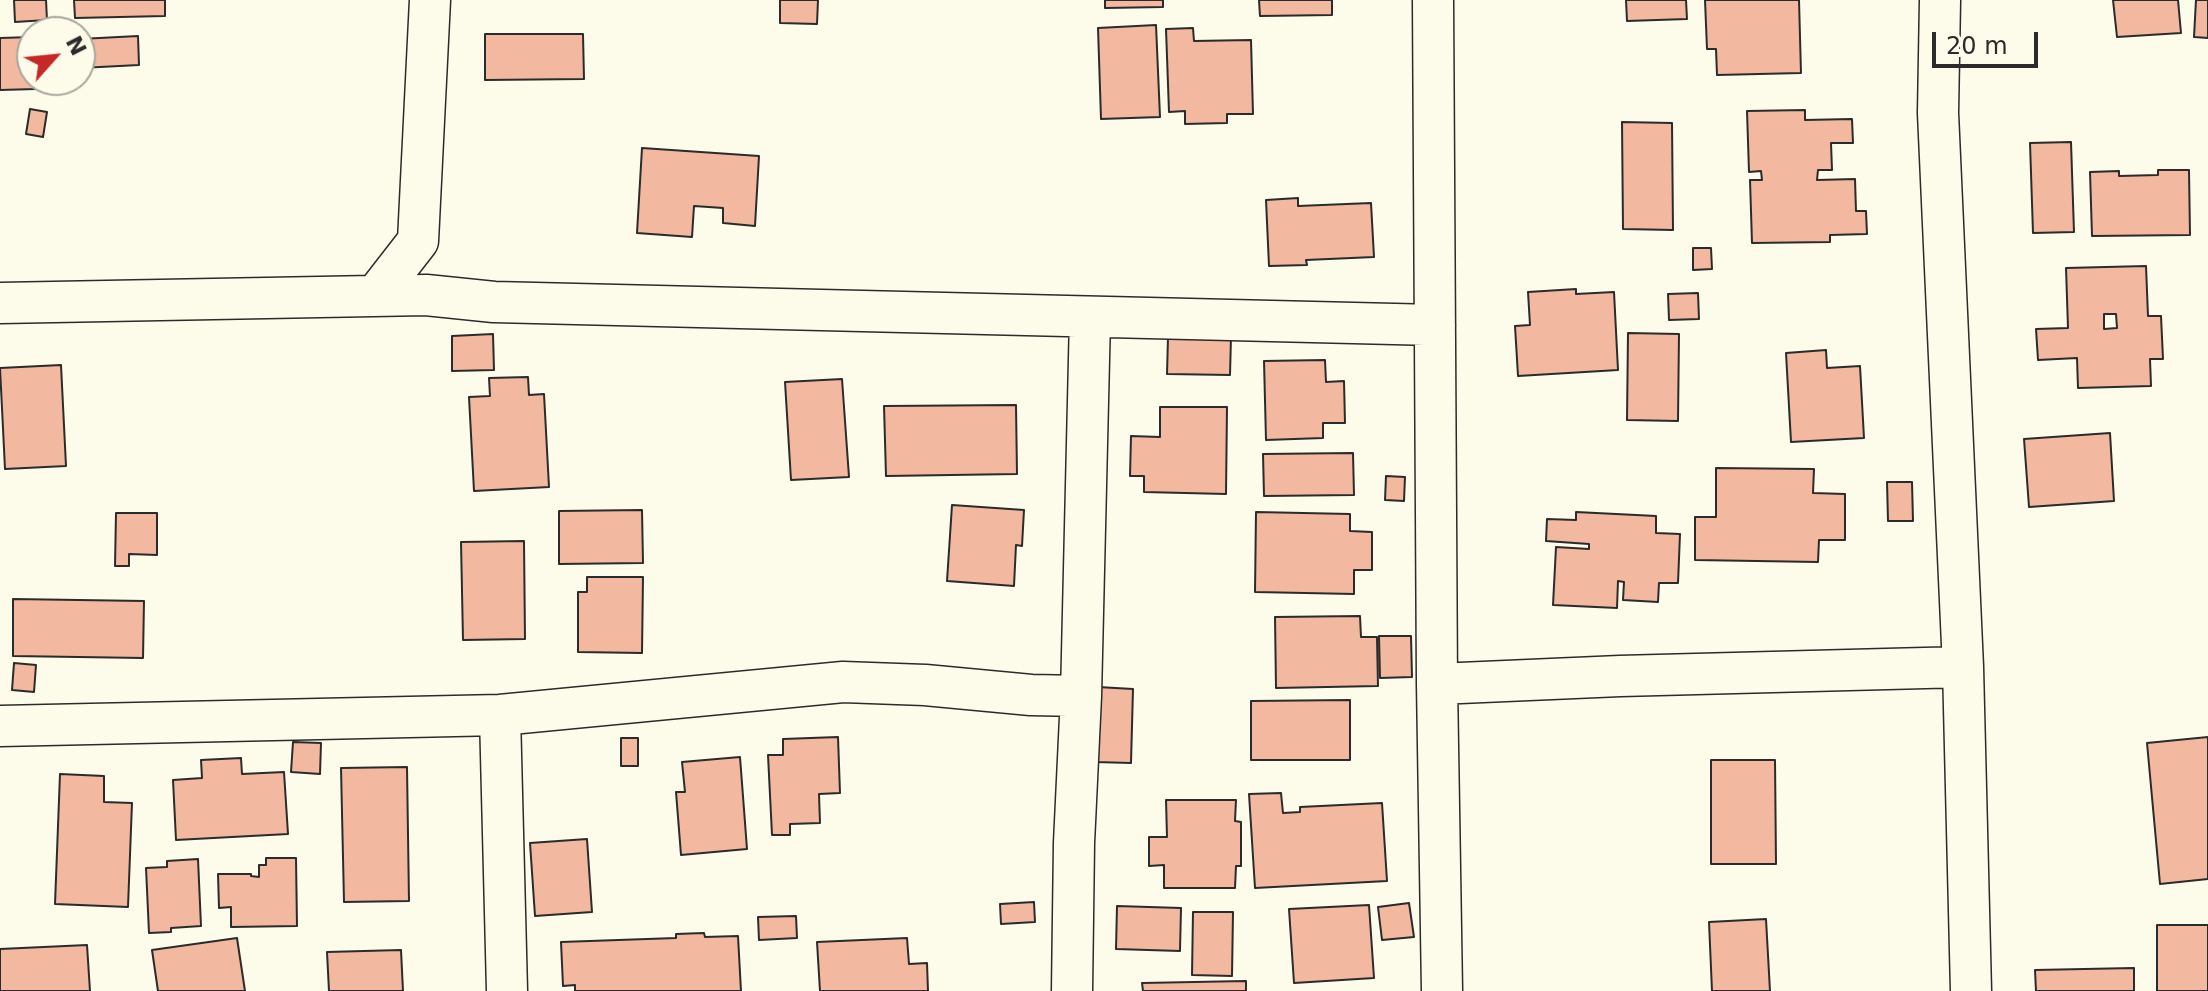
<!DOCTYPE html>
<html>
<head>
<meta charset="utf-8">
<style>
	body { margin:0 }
	#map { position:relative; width:2208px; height:991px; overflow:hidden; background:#fdfbea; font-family:"DejaVu Sans",sans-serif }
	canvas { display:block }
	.north { position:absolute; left:16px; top:16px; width:80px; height:80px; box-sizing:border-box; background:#fdfbea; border:2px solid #a9a89e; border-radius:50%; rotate:63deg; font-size:22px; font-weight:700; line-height:32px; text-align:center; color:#2b2b2b }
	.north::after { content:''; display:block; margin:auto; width:28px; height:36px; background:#c62828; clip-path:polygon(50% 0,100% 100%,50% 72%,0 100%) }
	.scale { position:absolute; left:1932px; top:32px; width:106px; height:36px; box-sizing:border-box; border:4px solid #2b2b2b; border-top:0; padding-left:10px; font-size:24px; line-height:28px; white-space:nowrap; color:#2b2b2b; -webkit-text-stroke:6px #fdfbea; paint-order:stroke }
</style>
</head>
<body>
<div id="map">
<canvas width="2208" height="991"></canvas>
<div class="north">N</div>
<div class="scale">20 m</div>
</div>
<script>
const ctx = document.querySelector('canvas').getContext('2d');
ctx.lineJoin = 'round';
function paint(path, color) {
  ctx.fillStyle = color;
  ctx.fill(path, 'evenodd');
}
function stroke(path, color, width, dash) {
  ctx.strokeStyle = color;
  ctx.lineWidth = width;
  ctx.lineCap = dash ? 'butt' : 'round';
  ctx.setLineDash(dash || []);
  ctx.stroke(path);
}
const building = new Path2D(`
	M 14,0 L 46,0 L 47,20 L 15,22 Z
	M 74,0 L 165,0 L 165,16 L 75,18 Z
	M 780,0 L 818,0 L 817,24 L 780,23 Z
	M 1105,0 L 1163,0 L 1163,7 L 1105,8 Z
	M 1259,0 L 1332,0 L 1332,15 L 1260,16 Z
	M 1626,0 L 1686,0 L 1687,19 L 1627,21 Z
	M 1705,0 L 1799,0 L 1801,73 L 1717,75 L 1716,49 L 1707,49 Z
	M 2113,0 L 2178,0 L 2181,33 L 2117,37 Z
	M 2196,0 L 2208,0 L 2208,38 L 2194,37 Z
	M 1156,25 L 1160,117 L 1101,119 L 1098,28 Z
	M 1193,28 L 1194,41 L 1251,40 L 1253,114 L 1227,114 L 1227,123 L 1185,124 L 1185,111 L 1169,112 L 1166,29 Z
	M 485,34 L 583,34 L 584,79 L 485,80 Z
	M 138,36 L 139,65 L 80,68 L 80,39 Z
	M 32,37 L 32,80 L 36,80 L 36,89 L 0,90 L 0,38 Z
	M 30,109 L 47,112 L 43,137 L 26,134 Z
	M 1805,110 L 1805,120 L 1852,119 L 1853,143 L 1831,143 L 1832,170 L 1818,170 L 1817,180 L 1855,179 L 1856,211 L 1866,211 L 1867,234 L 1830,235 L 1830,242 L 1752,243 L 1750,180 L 1762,180 L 1761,171 L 1749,172 L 1747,111 Z
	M 1622,122 L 1672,123 L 1673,230 L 1623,229 Z
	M 2071,142 L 2074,232 L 2033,233 L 2030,143 Z
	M 642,148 L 759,156 L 755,226 L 723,223 L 723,208 L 694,206 L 692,237 L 637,233 Z
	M 2158,170 L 2189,170 L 2190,235 L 2092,236 L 2090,172 L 2119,171 L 2119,176 L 2158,175 Z
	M 1298,198 L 1298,206 L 1371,203 L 1374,257 L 1306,260 L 1307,265 L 1269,266 L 1266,200 Z
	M 1693,248 L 1711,248 L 1712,269 L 1693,270 Z
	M 2146,266 L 2148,316 L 2161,316 L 2163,359 L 2150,359 L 2151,386 L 2078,388 L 2077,358 L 2038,360 L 2036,329 L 2068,328 L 2066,268 ZM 2104,314 L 2116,314 L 2117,328 L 2104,329 Z
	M 1576,289 L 1576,294 L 1614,292 L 1618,370 L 1518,376 L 1515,326 L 1530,325 L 1528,292 Z
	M 1698,293 L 1699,319 L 1669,320 L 1668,294 Z
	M 1628,333 L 1679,334 L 1678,421 L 1627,420 Z
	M 493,334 L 494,370 L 452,371 L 452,336 Z
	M 1168,337 L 1231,337 L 1230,375 L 1167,374 Z
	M 1826,350 L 1827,368 L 1860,366 L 1864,438 L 1791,442 L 1786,353 Z
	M 1325,360 L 1326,382 L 1344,381 L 1345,423 L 1323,423 L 1323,438 L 1266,440 L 1264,361 Z
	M 61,365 L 66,466 L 5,469 L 0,368 Z
	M 528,377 L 529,395 L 544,394 L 549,487 L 474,491 L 469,397 L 490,396 L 489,378 Z
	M 842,379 L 849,477 L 791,480 L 785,382 Z
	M 1016,405 L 1017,474 L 886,476 L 884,406 Z
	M 1160,407 L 1227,407 L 1226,494 L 1144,492 L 1144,476 L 1130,476 L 1131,436 L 1160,437 Z
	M 2110,433 L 2114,501 L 2029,507 L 2024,439 Z
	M 1353,453 L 1354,495 L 1264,496 L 1263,454 Z
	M 1716,468 L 1814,469 L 1813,493 L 1845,494 L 1845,540 L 1819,540 L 1818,562 L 1695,560 L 1695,517 L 1716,517 Z
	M 1386,476 L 1405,477 L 1404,501 L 1385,500 Z
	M 1887,482 L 1912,482 L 1913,521 L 1888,521 Z
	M 952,505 L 1024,510 L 1022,546 L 1016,545 L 1014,586 L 947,581 Z
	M 642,510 L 643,563 L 559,564 L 559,511 Z
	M 1256,512 L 1350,514 L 1350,531 L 1372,532 L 1372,570 L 1354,570 L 1354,594 L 1255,592 Z
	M 1576,512 L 1656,516 L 1656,533 L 1680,534 L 1678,583 L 1659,583 L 1658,602 L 1623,600 L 1624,582 L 1618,581 L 1617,608 L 1553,605 L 1556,547 L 1589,549 L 1589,544 L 1546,541 L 1547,519 L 1576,520 Z
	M 116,513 L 157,513 L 157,555 L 129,554 L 129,566 L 115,566 Z
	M 524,541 L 525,639 L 463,640 L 461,542 Z
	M 587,577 L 643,577 L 642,653 L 578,652 L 578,592 L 587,592 Z
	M 13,599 L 144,601 L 143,658 L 13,656 Z
	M 1360,616 L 1361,637 L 1377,637 L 1378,686 L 1276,688 L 1275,617 Z
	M 1379,636 L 1411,636 L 1412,677 L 1380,678 Z
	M 14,663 L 36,665 L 34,692 L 12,690 Z
	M 1098,687 L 1133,689 L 1131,763 L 1095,762 Z
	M 1350,700 L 1350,760 L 1251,760 L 1251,701 Z
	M 838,737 L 840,793 L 819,794 L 820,823 L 790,824 L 790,835 L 772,835 L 768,755 L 783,755 L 783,739 Z
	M 2208,737 L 2208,879 L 2160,884 L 2147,743 Z
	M 621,738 L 638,738 L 638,766 L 621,766 Z
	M 293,742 L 321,743 L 320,774 L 291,772 Z
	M 740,757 L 747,849 L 681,855 L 676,792 L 685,792 L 682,762 Z
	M 241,758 L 242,774 L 284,772 L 288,834 L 176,840 L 173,780 L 202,778 L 201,760 Z
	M 1711,760 L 1775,760 L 1776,864 L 1711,864 Z
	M 407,767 L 409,901 L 344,902 L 341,768 Z
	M 60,774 L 104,776 L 104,802 L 132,803 L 128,907 L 55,904 Z
	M 1281,793 L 1283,813 L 1300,812 L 1300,807 L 1382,803 L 1387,881 L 1255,888 L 1249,794 Z
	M 1166,800 L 1236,800 L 1235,821 L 1241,822 L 1241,866 L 1236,866 L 1235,888 L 1164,888 L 1164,865 L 1149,866 L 1149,837 L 1167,837 Z
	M 587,839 L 592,912 L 535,916 L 530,843 Z
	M 266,858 L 296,858 L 297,926 L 231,927 L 231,907 L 219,908 L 218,874 L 251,874 L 251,876 L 259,877 L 259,865 L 266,865 Z
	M 198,859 L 201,926 L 171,928 L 171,932 L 149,933 L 146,868 L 167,867 L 167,861 Z
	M 1034,902 L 1035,922 L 1001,924 L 1000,904 Z
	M 1409,903 L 1414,937 L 1382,940 L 1378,907 Z
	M 1369,905 L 1374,978 L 1294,983 L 1289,909 Z
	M 1117,906 L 1181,908 L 1180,951 L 1116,949 Z
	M 1193,912 L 1233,912 L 1232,976 L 1192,975 Z
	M 796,916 L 797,938 L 759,940 L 758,917 Z
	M 1766,919 L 1770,991 L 1712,991 L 1709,922 Z
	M 2157,925 L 2208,925 L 2208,991 L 2157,991 Z
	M 704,933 L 705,937 L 738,936 L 741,991 L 575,991 L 575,985 L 563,986 L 561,942 L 676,938 L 676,934 Z
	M 237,938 L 245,991 L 158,991 L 152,950 Z
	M 907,938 L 909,964 L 927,963 L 928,991 L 820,991 L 817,942 Z
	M 87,945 L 90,991 L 0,991 L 0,949 Z
	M 401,950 L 403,991 L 329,991 L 327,952 Z
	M 2134,968 L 2134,991 L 2036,991 L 2035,970 Z
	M 1246,981 L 1246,991 L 1143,991 L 1142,983 Z`);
paint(building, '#f2b8a0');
stroke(building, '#2b2b2b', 2);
const minor = new Path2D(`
	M 1433,0 L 1437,684
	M 1940,0 L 1938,113 L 1963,667 L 1971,991
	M 376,295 L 418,241 L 430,0
	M 0,303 L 426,295 L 494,302 L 1435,325
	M 500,715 L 507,991
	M 0,726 L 500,715 L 843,682 L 925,685 L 1031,695 L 1081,696
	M 1072,991 L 1074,843 L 1081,696 L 1090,317
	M 1442,991 L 1437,684 L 1620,676 L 1963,667`);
stroke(minor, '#2b2b2b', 43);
stroke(minor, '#fdfbea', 40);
</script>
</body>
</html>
